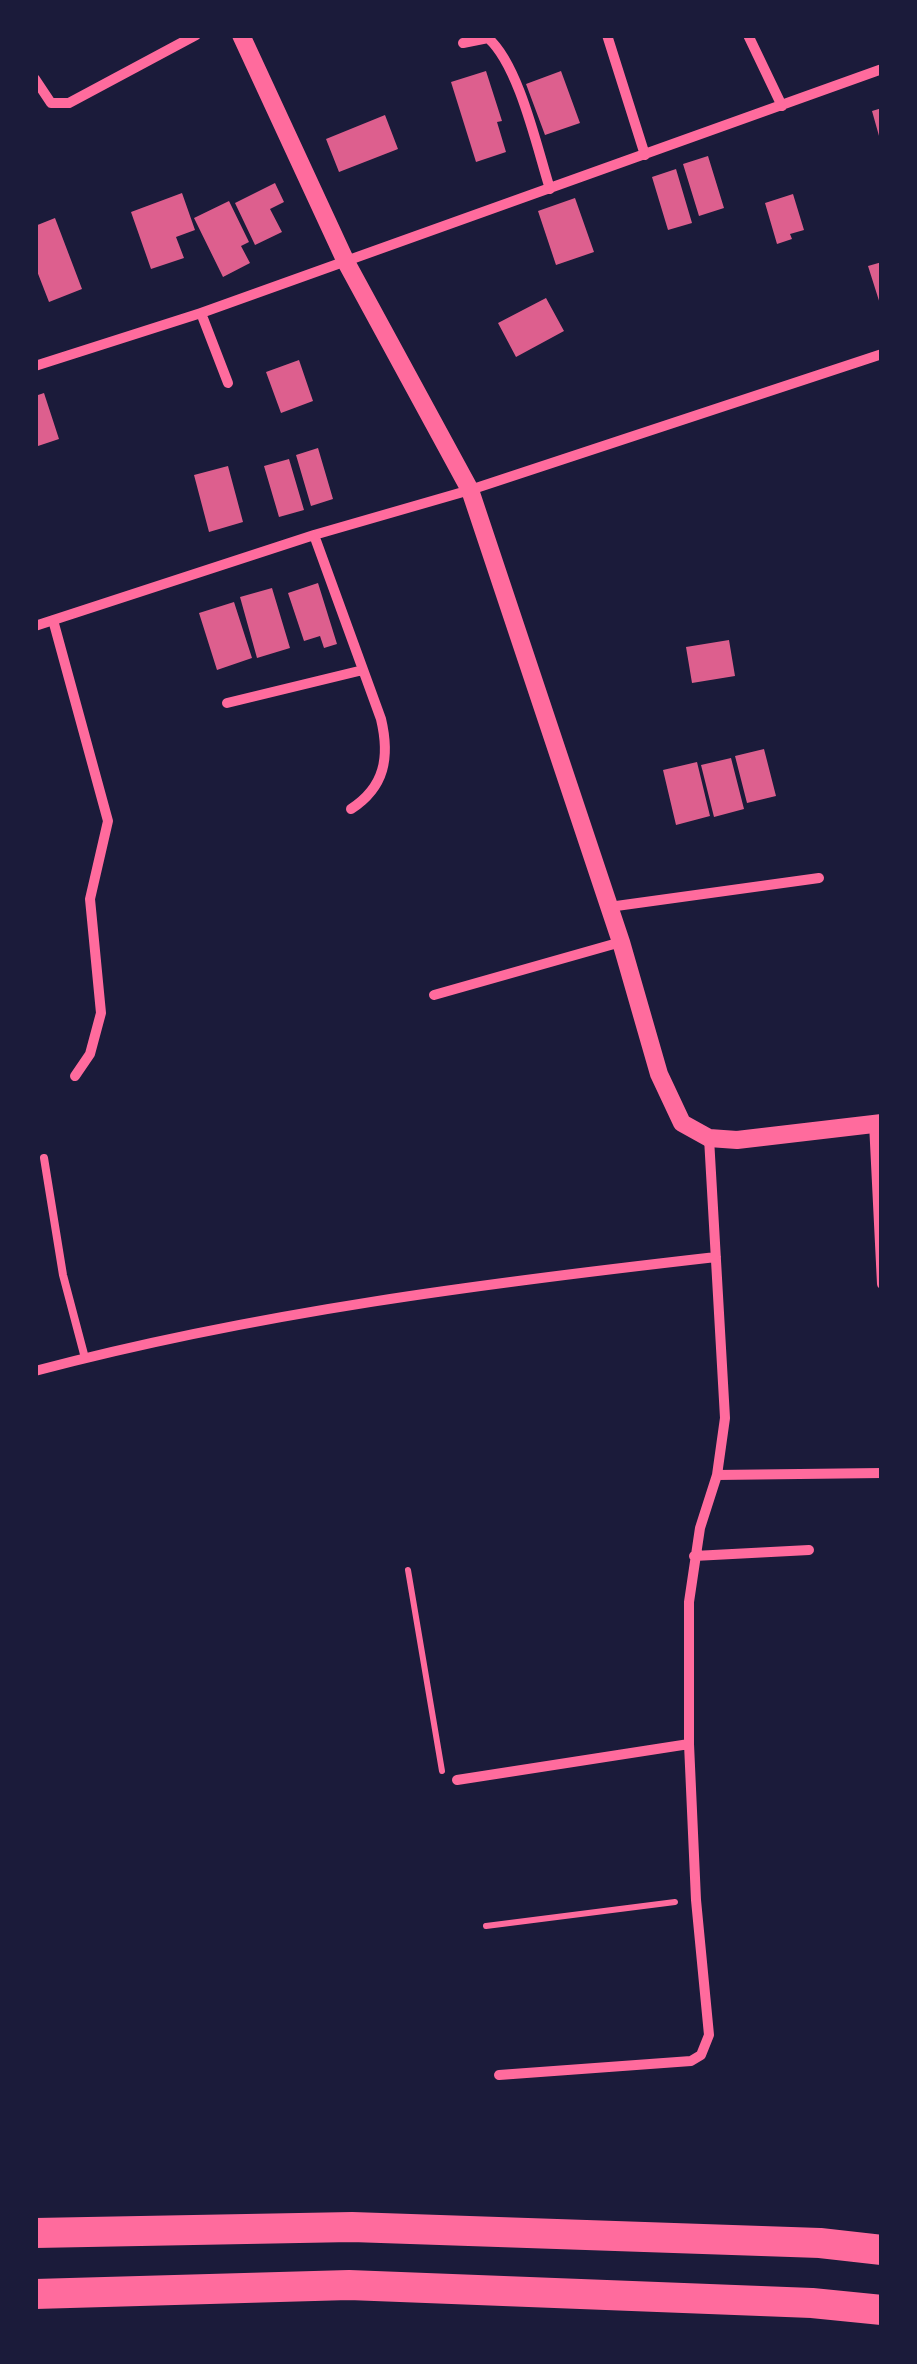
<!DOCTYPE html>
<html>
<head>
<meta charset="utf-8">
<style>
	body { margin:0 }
	#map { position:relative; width:917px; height:2364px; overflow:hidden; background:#1b1b3a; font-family:"Sofia Sans Condensed",sans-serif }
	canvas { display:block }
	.frame { position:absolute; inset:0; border:38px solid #1b1b3a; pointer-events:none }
</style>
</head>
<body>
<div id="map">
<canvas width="917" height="2364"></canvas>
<div class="frame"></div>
</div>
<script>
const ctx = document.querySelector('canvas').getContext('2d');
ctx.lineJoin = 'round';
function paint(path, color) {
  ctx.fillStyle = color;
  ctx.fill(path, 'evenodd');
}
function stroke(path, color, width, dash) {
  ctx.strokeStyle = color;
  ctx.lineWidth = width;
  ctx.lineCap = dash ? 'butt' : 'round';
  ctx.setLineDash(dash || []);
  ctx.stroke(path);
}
paint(new Path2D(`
	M 486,71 L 502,121 L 497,122 L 506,152 L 476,162 L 451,82 Z
	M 561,71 L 580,123 L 545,135 L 526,84 Z
	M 882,108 L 882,143 L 881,143 L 872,111 Z
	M 385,115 L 398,149 L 339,172 L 326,139 Z
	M 708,156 L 724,208 L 699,216 L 683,164 Z
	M 676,169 L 692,223 L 668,230 L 652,177 Z
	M 275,183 L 284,202 L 270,209 L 282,232 L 255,245 L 235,203 Z
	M 182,193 L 195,230 L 176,237 L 184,258 L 151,269 L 131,212 Z
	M 793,194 L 804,230 L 790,234 L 792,239 L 777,244 L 765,203 Z
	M 575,198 L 594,252 L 556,265 L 538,211 Z
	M 229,201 L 249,242 L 241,246 L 250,263 L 223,277 L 194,218 Z
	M 55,218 L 82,289 L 49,302 L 35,266 L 35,226 Z
	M 882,262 L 882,307 L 881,307 L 868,266 Z
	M 546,298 L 564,331 L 516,357 L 498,323 Z
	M 299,360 L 313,401 L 281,413 L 266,372 Z
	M 44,393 L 59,439 L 35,447 L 35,396 Z
	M 318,448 L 333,499 L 311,506 L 296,455 Z
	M 289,459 L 304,510 L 279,517 L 264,466 Z
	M 228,466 L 243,522 L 209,532 L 194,475 Z
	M 318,583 L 337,644 L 324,648 L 320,636 L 304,641 L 288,593 Z
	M 272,588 L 290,648 L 257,658 L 240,597 Z
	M 234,602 L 252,658 L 217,670 L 199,613 Z
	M 729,640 L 735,676 L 692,683 L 686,647 Z
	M 764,749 L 776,796 L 747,803 L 735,756 Z
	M 731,758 L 744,809 L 714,817 L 701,765 Z
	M 697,762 L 710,816 L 676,825 L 663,770 Z`), '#dd5f8e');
stroke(new Path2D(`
	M 408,1570 L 442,1771
	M 486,1926 L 675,1902`), '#ff6b9d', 6);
stroke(new Path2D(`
	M 44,1158 L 63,1275 L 85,1358`), '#ff6b9d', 8);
stroke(new Path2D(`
	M 607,35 L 645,155
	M 748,35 L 782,106
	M 463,43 L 488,38 C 519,65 537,148 550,189
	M 35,79 L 51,103 L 69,103 L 196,35
	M 201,313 L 228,383
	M 35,366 L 201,313 L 882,69
	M 314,535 L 381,719 C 390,757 385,787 351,809
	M 53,620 L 108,821 L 90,899 L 101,1013 L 90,1054 L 75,1076
	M 35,626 L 314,535 L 470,490 L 882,354
	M 227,703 L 363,670
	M 609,907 L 819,878
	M 434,995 L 621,942
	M 874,1123 L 882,1284
	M 35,1371 C 258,1312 487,1283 716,1257
	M 717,1475 L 882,1473
	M 694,1556 L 809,1550
	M 457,1780 L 689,1744
	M 499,2075 L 691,2061 L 701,2055 L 709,2035 L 696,1900 L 689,1744 L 689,1602 L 700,1528 L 717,1475 L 725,1418 L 709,1138`), '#ff6b9d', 10);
stroke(new Path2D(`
	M 241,35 L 346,262 L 470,490 L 621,942 L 659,1074 L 682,1123 L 709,1138 L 737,1140 L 882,1123`), '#ff6b9d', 18);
stroke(new Path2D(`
	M 35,2233 L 352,2227 L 820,2243 L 882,2250
	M 35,2294 L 349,2285 L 812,2303 L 882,2310`), '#ff6b9d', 30);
</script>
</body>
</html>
